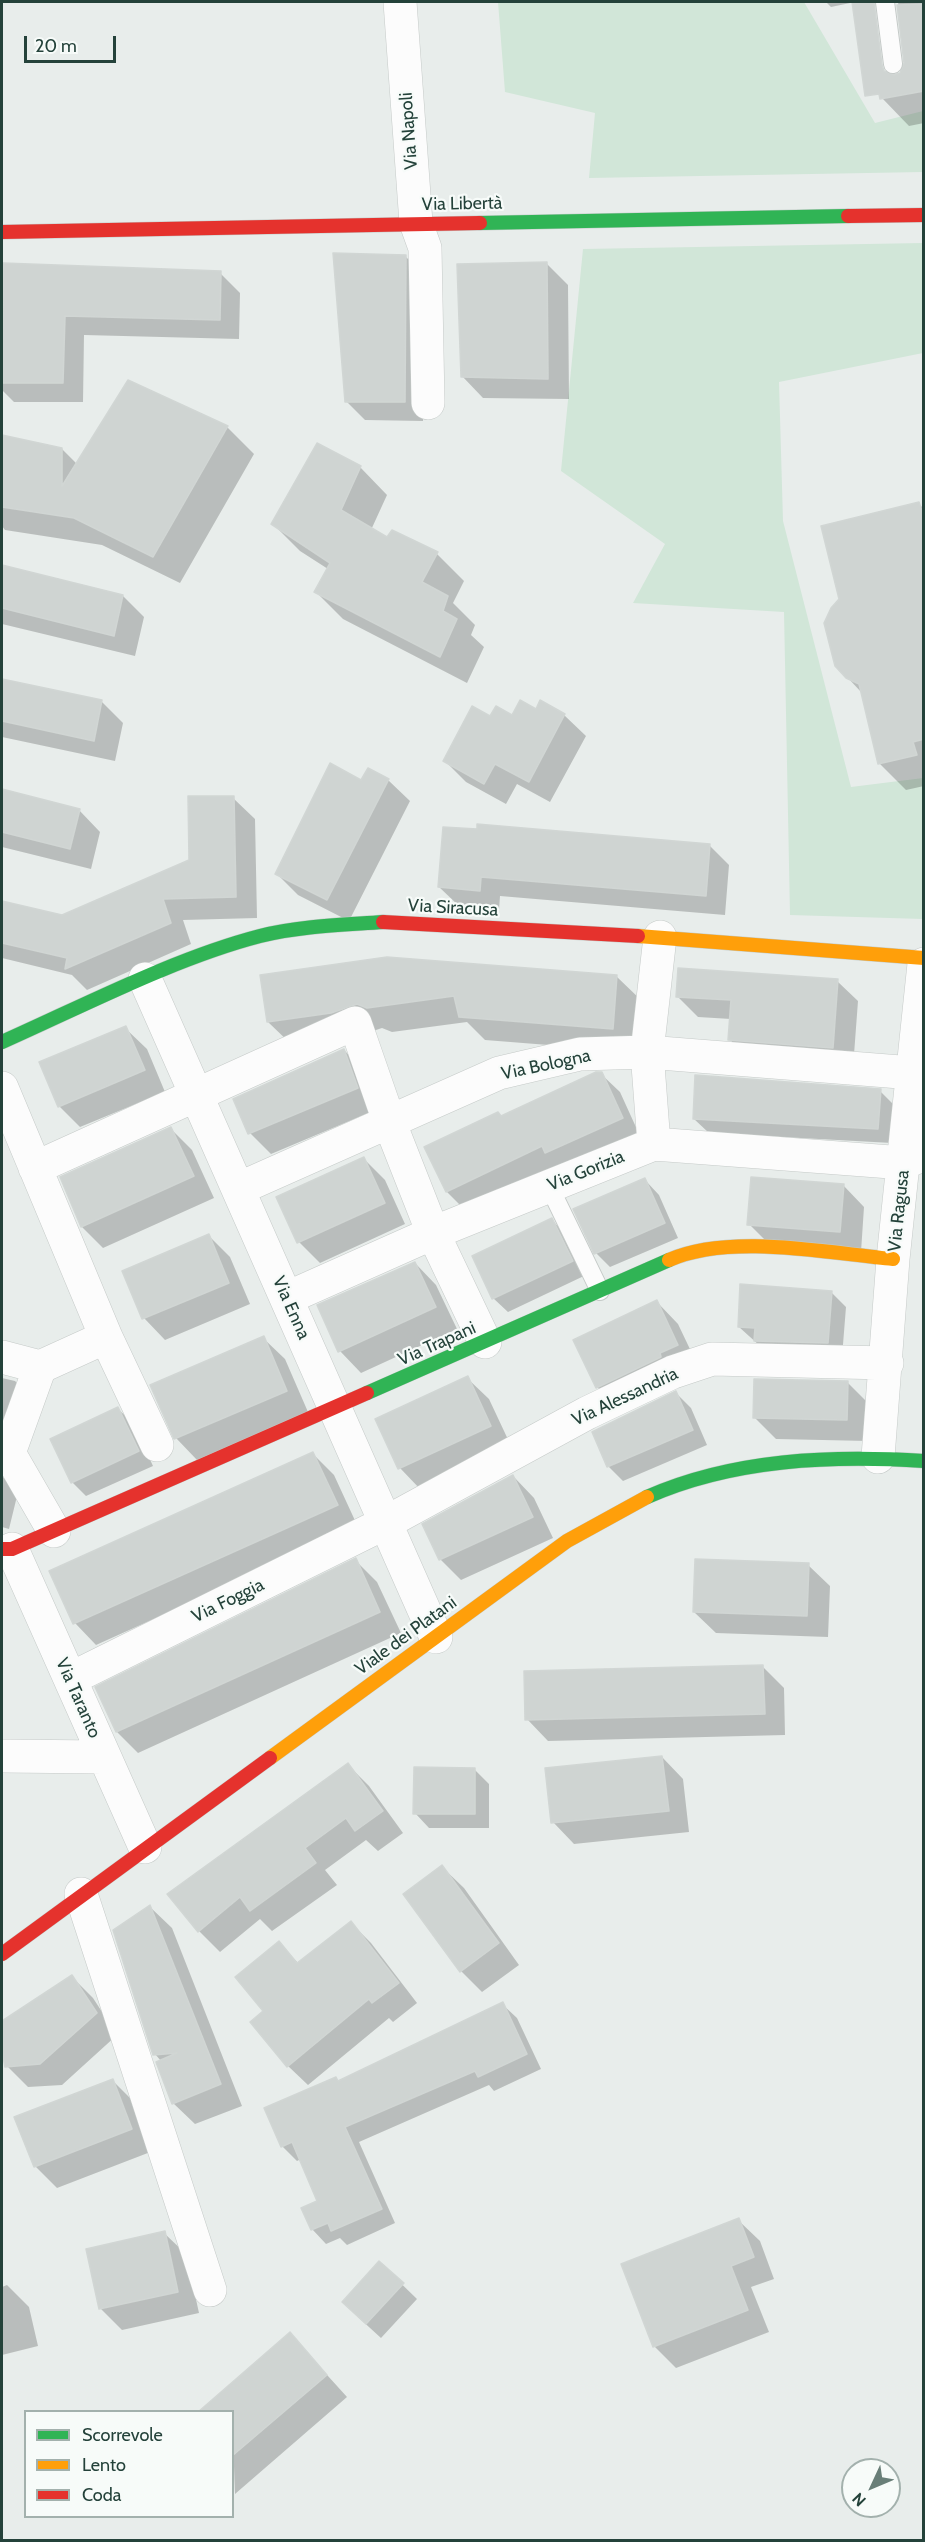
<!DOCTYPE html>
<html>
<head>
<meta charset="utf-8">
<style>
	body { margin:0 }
	#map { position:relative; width:925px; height:2542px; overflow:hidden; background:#e8edeb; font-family:Cabin,sans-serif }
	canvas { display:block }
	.frame { position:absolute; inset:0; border:3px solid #24423a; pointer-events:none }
	.legend { position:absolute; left:24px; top:2410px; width:210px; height:108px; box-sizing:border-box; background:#f7fbf9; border:2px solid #a3b1ad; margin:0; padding:8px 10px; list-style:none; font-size:18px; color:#24423a }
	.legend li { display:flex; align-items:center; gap:12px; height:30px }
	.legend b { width:30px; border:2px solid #a3b1ad }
	.north { position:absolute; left:841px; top:2458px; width:60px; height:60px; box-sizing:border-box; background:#f7fbf9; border:2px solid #a3b1ad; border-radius:50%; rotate:226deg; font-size:16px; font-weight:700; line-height:24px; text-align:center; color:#24423a }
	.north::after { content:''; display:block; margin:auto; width:21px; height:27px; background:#697e78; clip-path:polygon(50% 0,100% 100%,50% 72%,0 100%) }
	.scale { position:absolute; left:24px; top:36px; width:92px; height:27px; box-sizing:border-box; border:3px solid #24423a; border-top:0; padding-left:8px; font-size:18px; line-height:21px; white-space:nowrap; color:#24423a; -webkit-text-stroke:4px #f7fbf9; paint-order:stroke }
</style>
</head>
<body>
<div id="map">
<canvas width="925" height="2542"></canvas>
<div class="frame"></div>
<ul class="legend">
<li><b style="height:8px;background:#30b455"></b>Scorrevole</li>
<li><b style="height:8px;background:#ff9f0a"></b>Lento</li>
<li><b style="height:8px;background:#e5322d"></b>Coda</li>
</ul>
<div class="north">N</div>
<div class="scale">20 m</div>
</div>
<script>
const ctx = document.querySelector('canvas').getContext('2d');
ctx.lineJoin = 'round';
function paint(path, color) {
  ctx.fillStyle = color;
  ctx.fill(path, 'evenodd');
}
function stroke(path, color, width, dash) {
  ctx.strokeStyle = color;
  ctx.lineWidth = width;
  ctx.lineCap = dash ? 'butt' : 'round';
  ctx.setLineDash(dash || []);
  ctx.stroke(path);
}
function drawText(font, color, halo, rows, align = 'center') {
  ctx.font = font + ' Cabin,sans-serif';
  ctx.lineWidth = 4.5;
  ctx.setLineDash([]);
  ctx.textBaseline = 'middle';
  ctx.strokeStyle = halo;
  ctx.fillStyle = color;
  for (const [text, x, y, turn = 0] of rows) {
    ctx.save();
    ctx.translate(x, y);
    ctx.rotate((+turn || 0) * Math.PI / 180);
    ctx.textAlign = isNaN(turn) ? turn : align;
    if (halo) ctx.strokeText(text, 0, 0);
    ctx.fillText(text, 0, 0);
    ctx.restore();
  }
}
paint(new Path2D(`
	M 498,2 L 804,2 L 875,123 L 923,111 L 923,172 L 589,178 L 595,113 L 505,92 Z
	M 923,243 L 923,353 L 779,382 L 783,521 L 851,787 L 923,778 L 923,919 L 790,915 L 784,612 L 633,603 L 665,544 L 561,471 L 583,249 Z`), '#d1e6d8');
paint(new Path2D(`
	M 826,2 L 855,2 L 831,7 Z
	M 898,2 L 924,2 L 924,123 L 909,126 L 882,98 L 895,77 L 904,70 L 906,63 Z
	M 406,257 L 425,276 L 423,421 L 365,420 L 346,401 Z
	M 546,263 L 568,285 L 569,399 L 483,398 L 462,376 Z
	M 4,264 L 220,273 L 240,293 L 239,339 L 84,335 L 83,402 L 14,402 L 2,390 Z
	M 227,427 L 254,454 L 180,583 L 102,545 L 5,530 L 2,526 L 2,436 L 62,449 L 77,464 Z
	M 360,467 L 387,495 L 371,530 L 387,539 L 437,554 L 464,581 L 453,603 L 475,625 L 471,635 L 484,647 L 467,683 L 343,619 L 316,592 L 328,569 L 300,551 L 273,524 Z
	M 919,504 L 924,509 L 924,786 L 906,790 L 879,763 L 862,693 L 847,677 Z
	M 2,566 L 123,596 L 144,617 L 135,656 L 2,624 Z
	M 2,680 L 102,702 L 123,723 L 115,761 L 2,737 Z
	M 537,711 L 564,715 L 586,736 L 550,802 L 517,784 L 506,804 L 466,782 L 445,761 L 491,718 Z
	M 388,780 L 410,801 L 349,921 L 298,895 L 276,873 L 362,782 Z
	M 233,798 L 255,819 L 257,918 L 183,920 L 191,944 L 87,990 L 72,975 L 2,958 L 2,903 L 63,916 L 191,861 Z
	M 2,801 L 79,810 L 100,832 L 91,869 L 2,847 Z
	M 444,828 L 710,846 L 729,865 L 725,915 L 500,896 L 499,910 L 459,906 L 439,887 Z
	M 262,976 L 616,976 L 641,1000 L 637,1052 L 485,1040 L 467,1022 L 392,1032 L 382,1028 L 355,1037 L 293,1046 L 268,1022 Z
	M 837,981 L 858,1001 L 853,1068 L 750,1059 L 729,1039 L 731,1019 L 698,1017 L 677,996 Z
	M 125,1028 L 147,1049 L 165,1092 L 80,1127 L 59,1106 Z
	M 344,1050 L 365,1072 L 378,1109 L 271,1154 L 250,1133 Z
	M 601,1074 L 620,1092 L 640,1136 L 465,1210 L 447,1192 L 426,1148 Z
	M 880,1091 L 894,1105 L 892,1143 L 709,1133 L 694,1119 Z
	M 171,1129 L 192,1150 L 214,1198 L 103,1248 L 82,1227 Z
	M 364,1159 L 385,1180 L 405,1224 L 320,1263 L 299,1242 Z
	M 645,1180 L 659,1195 L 678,1238 L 610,1267 L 596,1253 Z
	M 843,1185 L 864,1207 L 861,1252 L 770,1245 L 749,1224 Z
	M 552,1220 L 566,1235 L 586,1275 L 508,1312 L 493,1298 Z
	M 209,1236 L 230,1257 L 250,1304 L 165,1340 L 144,1318 L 124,1272 Z
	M 415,1263 L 436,1285 L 457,1329 L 361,1373 L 340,1351 Z
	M 831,1292 L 846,1307 L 842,1357 L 770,1355 L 739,1327 Z
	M 657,1302 L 678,1324 L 698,1366 L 619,1408 L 597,1387 Z
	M 263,1338 L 285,1359 L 308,1412 L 197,1460 L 176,1438 Z
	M 2,1378 L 15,1381 L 36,1403 L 2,1432 Z
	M 467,1378 L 489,1399 L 512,1448 L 421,1490 L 400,1468 Z
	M 847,1382 L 869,1404 L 868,1441 L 776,1439 L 754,1417 Z
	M 676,1393 L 691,1408 L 707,1445 L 623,1481 L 608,1466 Z
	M 118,1409 L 133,1423 L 153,1466 L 86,1496 L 72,1482 Z
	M 313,1454 L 334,1475 L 358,1527 L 96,1645 L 75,1623 L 51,1572 Z
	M 2,1476 L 18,1492 L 9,1529 L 2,1527 Z
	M 513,1476 L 534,1498 L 553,1538 L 461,1580 L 440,1559 Z
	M 355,1560 L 377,1582 L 401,1633 L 138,1753 L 117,1732 Z
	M 808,1565 L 830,1586 L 828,1637 L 716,1633 L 694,1612 Z
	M 763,1667 L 784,1688 L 785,1735 L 548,1741 L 527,1719 Z
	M 662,1757 L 683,1779 L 689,1832 L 574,1844 L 553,1822 Z
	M 348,1765 L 369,1786 L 403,1833 L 378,1851 L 366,1840 L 325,1870 L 337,1885 L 272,1931 L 260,1919 L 220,1952 L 199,1931 Z
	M 474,1769 L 489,1784 L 489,1828 L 429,1828 L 415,1813 Z
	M 442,1867 L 464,1888 L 519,1965 L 482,1992 L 461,1971 Z
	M 150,1907 L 172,1928 L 242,2106 L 195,2124 L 173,2103 L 161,2061 L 155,2054 Z
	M 351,1923 L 371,1943 L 417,2003 L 393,2022 L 389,2018 L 308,2085 L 288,2066 L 265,2011 L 279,1943 L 299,1964 Z
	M 72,1977 L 93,1998 L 117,2035 L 62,2085 L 28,2087 L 7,2066 L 2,2046 L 2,2023 Z
	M 502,2004 L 517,2018 L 541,2069 L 494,2091 L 489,2085 L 359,2142 L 395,2223 L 347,2245 L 340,2238 L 326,2244 L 312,2229 L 319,2201 L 301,2159 L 297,2161 L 282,2146 L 339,2082 Z
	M 112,2080 L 134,2102 L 153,2151 L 57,2188 L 35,2166 Z
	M 738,2220 L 760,2241 L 774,2279 L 751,2287 L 769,2332 L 676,2368 L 654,2346 Z
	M 164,2233 L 186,2254 L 199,2313 L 122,2330 L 100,2308 Z
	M 380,2263 L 417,2299 L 381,2338 L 358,2317 Z
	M 7,2285 L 29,2307 L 38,2346 L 2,2355 L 2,2287 Z
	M 290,2334 L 347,2397 L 235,2494 L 232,2412 Z`), '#0003');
const building = new Path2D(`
	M 852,2 L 874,2 L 882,65 L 884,71 L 894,75 L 900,73 L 904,63 L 897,5 L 924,4 L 924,91 L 880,99 L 879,94 L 865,96 Z
	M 333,253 L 406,255 L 405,402 L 345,402 Z
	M 547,262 L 548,379 L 461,377 L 457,264 Z
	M 3,263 L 221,271 L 220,320 L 65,316 L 63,383 L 2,383 Z
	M 128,380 L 228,426 L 153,557 L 74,518 L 2,507 L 2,435 L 62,448 L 62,486 Z
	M 317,443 L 361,466 L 341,510 L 387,537 L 392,530 L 438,552 L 422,582 L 448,596 L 443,611 L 457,619 L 440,657 L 314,592 L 330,563 L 271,524 Z
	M 919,502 L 924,517 L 924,739 L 913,742 L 917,755 L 878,764 L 859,684 L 846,678 L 835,666 L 824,623 L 831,608 L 839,599 L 821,526 Z
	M 2,565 L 123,595 L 114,636 L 2,608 Z
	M 2,679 L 102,700 L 94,741 L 2,721 Z
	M 520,700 L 536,709 L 540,700 L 565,714 L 529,782 L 495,764 L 484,784 L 443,761 L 472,706 L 490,716 L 496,706 L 512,715 Z
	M 330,763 L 361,780 L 368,768 L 389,779 L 327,900 L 275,874 Z
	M 2,789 L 80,809 L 70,849 L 2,832 Z
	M 188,796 L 234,796 L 236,897 L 163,899 L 171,923 L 65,969 L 67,958 L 2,943 L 2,901 L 62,915 L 189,860 Z
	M 477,824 L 710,844 L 706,896 L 481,877 L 480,891 L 438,887 L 443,827 L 477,829 Z
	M 387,957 L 617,975 L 613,1029 L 459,1017 L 454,996 L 367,1008 L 357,1004 L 331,1013 L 267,1022 L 260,975 Z
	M 678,968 L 838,979 L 833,1048 L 728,1040 L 731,1000 L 676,997 Z
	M 126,1026 L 145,1070 L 58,1107 L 39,1062 Z
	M 344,1049 L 358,1088 L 248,1134 L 233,1099 Z
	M 596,1072 L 602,1072 L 623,1118 L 545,1153 L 542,1146 L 446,1192 L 424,1147 L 498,1112 L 501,1116 Z
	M 695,1075 L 881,1089 L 878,1129 L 693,1119 Z
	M 171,1127 L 194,1176 L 81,1227 L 60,1177 Z
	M 364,1157 L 385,1203 L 297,1243 L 276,1197 Z
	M 751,1177 L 844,1184 L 840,1232 L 747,1225 Z
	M 645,1178 L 665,1223 L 594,1254 L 573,1209 Z
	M 552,1218 L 573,1261 L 492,1299 L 472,1256 Z
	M 209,1234 L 229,1283 L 142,1319 L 122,1271 Z
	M 415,1262 L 436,1307 L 338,1352 L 317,1305 Z
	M 740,1284 L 832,1291 L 828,1343 L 754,1341 L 755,1328 L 738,1327 Z
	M 657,1300 L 678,1345 L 660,1353 L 661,1357 L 596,1388 L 573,1340 Z
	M 264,1336 L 287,1391 L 174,1439 L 150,1385 Z
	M 468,1376 L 491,1426 L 398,1469 L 375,1419 Z
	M 754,1379 L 848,1381 L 847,1420 L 753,1418 Z
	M 676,1391 L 693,1430 L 607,1467 L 592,1432 Z
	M 118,1407 L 139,1451 L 71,1483 L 50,1439 Z
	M 313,1452 L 338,1505 L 73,1624 L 49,1571 Z
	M 513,1475 L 533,1517 L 439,1560 L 422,1524 Z
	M 356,1558 L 380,1612 L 116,1732 L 95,1687 Z
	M 695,1559 L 809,1563 L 807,1616 L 693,1612 Z
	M 763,1665 L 765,1714 L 525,1720 L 524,1671 Z
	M 662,1756 L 669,1811 L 551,1823 L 545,1768 Z
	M 348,1763 L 383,1811 L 355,1831 L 346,1818 L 305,1848 L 316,1863 L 250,1911 L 240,1897 L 198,1932 L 167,1894 Z
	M 414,1767 L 475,1768 L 475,1814 L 413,1814 Z
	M 442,1865 L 499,1943 L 460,1972 L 403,1894 Z
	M 150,1905 L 221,2084 L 172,2104 L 156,2062 L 177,2053 L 153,2055 L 113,1930 Z
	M 351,1921 L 399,1983 L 372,2003 L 369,1999 L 287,2067 L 250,2022 L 263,2011 L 235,1977 L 279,1941 L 297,1963 Z
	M 72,1975 L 97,2013 L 40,2064 L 5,2067 L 2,2052 L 2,2021 Z
	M 503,2002 L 527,2054 L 478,2077 L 475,2071 L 345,2127 L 382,2209 L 331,2231 L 328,2223 L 311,2230 L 301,2208 L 317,2201 L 292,2142 L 281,2147 L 264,2108 L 336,2077 L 338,2081 Z
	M 113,2079 L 132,2129 L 34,2167 L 14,2117 Z
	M 739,2218 L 754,2257 L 731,2266 L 748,2310 L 653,2347 L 621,2264 Z
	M 165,2231 L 178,2292 L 99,2309 L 86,2249 Z
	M 379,2261 L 404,2283 L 366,2324 L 342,2302 Z
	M 290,2332 L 327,2375 L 232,2456 L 232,2412 L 198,2412 Z`);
paint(building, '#cfd4d2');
stroke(building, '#d1d6d4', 1.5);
const lane = new Path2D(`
	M 885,2 L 893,64
	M 549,1186 L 600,1291`);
const street = new Path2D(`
	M 400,2 L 416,223 L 425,248 L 428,403
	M 145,979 L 436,1637
	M 2,1088 L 106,1337 L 157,1445
	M 654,1144 L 647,1052 L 660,937
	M 35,1168 L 355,1023 L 389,1121 L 433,1233 L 485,1342
	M 238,1189 L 499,1073 L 580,1054 L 647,1052 L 913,1073
	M 287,1298 L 433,1233 L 654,1144 L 904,1163 L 924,1154
	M 2,1357 L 40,1367
	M 2,1451 L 9,1453 L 54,1531
	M 9,1453 L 40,1367 L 106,1337
	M 878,1457 L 893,1259 L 924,964
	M 12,1549 L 145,1847
	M 70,1679 L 387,1522 L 587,1413 L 673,1372 L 712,1359 L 887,1363
	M 2,1756 L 103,1757
	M 81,1894 L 210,2290`);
const fast = new Path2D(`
	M 480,223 L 848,216
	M 2,1042 C 83,1006 175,958 260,936 C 300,926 342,925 383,922
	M 367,1393 L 669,1260
	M 647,1497 C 733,1459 831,1455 924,1461`);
const slow = new Path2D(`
	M 638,936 L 924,958
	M 669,1260 C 730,1233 827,1253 893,1259
	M 270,1758 L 567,1541 L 647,1497`);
const jam = new Path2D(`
	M 848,216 L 924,215
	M 2,232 L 480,223
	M 383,922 L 638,936
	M 2,1549 L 12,1549 L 367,1393
	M 2,1954 L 270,1758`);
stroke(lane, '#c5cac8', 20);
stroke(street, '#c5cac8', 34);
stroke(fast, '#c3cbc8', 15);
stroke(slow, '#c3cbc8', 15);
stroke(jam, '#c3cbc8', 15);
stroke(lane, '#fcfcfc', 18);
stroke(street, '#fcfcfc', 33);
stroke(fast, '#30b455', 14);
stroke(slow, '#ff9f0a', 14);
stroke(jam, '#e5322d', 14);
drawText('18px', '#24423a', '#f7fbf9', [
	["Via Napoli",409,131,-94],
	["Via Libertà",462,204,-1],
	["Via Siracusa",453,908,3],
	["Via Bologna",546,1065,-12],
	["Via Gorizia",586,1171,-22],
	["Via Ragusa",899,1211,-84],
	["Via Enna",291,1308,66],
	["Via Trapani",437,1344,-24],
	["Via Alessandria",625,1397,-25],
	["Via Foggia",228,1601,-26],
	["Viale dei Platani",406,1636,-36],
	["Via Taranto",78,1698,66]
]);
</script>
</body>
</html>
